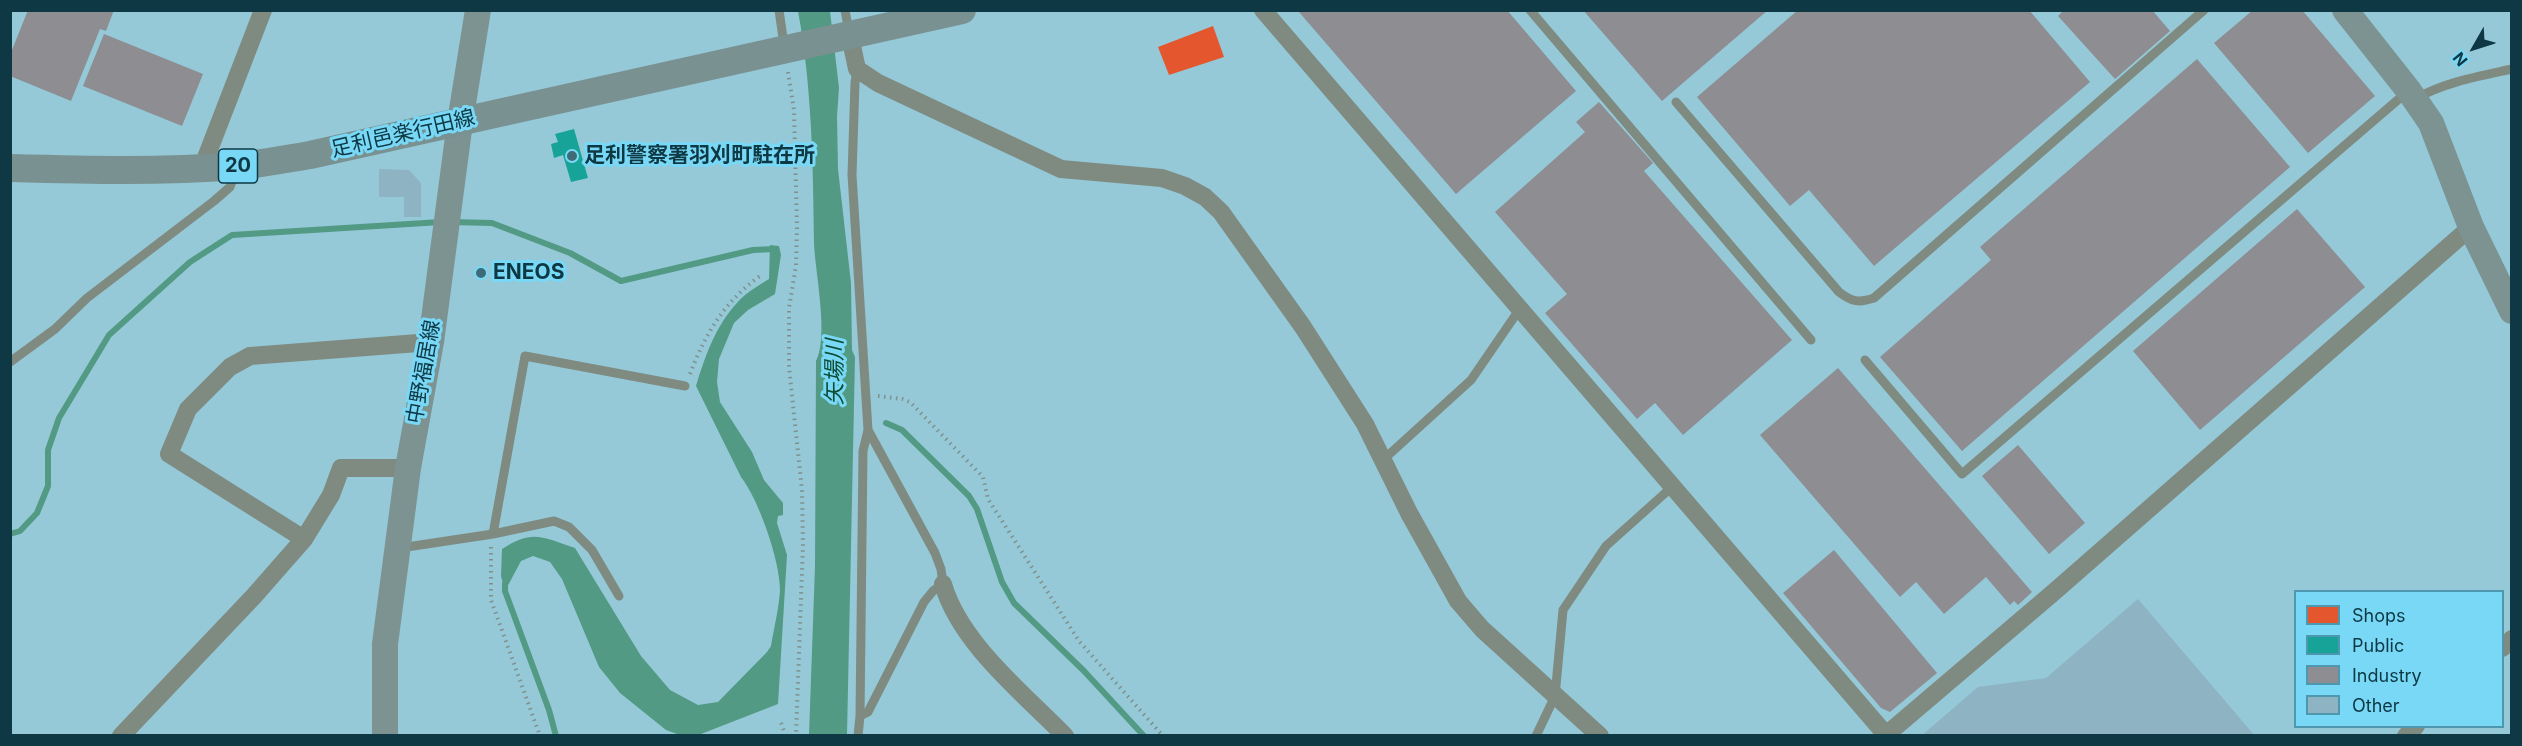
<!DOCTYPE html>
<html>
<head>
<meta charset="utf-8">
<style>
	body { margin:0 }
	#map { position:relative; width:2522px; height:746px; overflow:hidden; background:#95c9d8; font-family:Inter,sans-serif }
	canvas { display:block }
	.frame { position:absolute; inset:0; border:12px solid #0d3844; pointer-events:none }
	.legend { position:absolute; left:2294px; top:590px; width:210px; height:138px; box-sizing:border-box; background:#78d8f5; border:2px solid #4d98ae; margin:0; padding:8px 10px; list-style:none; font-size:18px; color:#0d3844 }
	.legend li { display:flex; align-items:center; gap:12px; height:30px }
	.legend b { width:30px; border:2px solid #4d98ae }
	.north { position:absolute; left:2444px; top:18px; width:60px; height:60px; -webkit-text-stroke:4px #78d8f5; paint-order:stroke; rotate:231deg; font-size:16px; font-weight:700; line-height:24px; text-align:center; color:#0d3844 }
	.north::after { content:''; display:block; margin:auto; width:21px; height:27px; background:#0d3844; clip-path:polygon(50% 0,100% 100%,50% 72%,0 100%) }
</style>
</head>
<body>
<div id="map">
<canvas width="2522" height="746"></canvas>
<div class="frame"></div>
<ul class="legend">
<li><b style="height:16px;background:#e4572e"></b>Shops</li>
<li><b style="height:16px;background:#17a398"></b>Public</li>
<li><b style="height:16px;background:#8d8d92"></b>Industry</li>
<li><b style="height:16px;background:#8eb3c3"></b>Other</li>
</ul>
<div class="north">N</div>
</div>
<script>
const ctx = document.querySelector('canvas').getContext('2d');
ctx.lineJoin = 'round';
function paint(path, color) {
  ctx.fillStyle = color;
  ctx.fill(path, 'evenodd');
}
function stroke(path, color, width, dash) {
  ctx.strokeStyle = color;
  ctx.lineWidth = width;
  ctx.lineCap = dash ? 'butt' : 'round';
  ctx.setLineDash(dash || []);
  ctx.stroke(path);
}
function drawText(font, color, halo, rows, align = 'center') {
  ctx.font = font + ' Inter,"Noto Sans JP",sans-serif';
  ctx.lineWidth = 6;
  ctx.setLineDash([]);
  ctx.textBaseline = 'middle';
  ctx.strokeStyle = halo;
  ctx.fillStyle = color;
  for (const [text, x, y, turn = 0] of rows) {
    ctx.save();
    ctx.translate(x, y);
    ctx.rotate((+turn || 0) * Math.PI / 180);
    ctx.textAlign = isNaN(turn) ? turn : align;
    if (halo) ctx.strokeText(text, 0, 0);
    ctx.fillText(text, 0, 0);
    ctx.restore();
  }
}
paint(new Path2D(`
	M 798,11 L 830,11 L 839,88 L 837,116 L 838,169 L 851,283 L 852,350 L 855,357 L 847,735 L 809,735 L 815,566 L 816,361 C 829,337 815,271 814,243 C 813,165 812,87 798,11 Z
	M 770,245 L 779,246 L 781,255 L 775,294 L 748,310 L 734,323 L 719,359 L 717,382 L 720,402 L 752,452 L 764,480 L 783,503 L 783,515 L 778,516 L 777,523 L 787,555 L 778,704 L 701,734 L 680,735 L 666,730 L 620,693 L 599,667 L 562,579 L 550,562 L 533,556 L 521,561 L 505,591 L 501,576 L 502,549 C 533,529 542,537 575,548 L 641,656 L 670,690 L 698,705 L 718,702 L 767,652 L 771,646 C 774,628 779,608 780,590 C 780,561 759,500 741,477 L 696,386 C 706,353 718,319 745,295 C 752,289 761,284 769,279 Z`), '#529a84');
paint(new Path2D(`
	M 1213,26 L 1224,57 L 1169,75 L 1158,47 Z`), '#e4572e');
paint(new Path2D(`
	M 574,129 L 588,178 L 571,182 L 563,155 L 554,158 L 551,144 L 558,142 L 555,134 Z`), '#17a398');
paint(new Path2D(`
	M 28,10 L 114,10 L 106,31 L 100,29 L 71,101 L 10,76 L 10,55 Z
	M 1302,10 L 1507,10 L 1576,91 L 1456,194 L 1299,12 Z
	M 1583,10 L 1768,10 L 1662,101 Z
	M 1798,10 L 2029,10 L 2090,82 L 1874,266 L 1809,190 L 1790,206 L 1697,97 Z
	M 2064,10 L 2152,10 L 2170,31 L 2115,79 L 2058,16 Z
	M 2253,10 L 2302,10 L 2375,96 L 2308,153 L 2214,43 Z
	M 104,34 L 203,74 L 182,126 L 83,86 Z
	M 2197,59 L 2290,167 L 1962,451 L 1880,357 L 1991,260 L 1980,247 Z
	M 1599,102 L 1653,163 L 1644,171 L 1792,340 L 1683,435 L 1655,403 L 1637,419 L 1545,313 L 1567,294 L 1495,212 L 1585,132 L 1576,122 Z
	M 2297,209 L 2365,287 L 2200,430 L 2133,351 Z
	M 1838,368 L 2032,592 L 2018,605 L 2014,601 L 2010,605 L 1986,577 L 1944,614 L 1916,582 L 1900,597 L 1760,435 Z
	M 2018,445 L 2085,523 L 2049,554 L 1982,476 Z
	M 1834,550 L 1937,673 L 1890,712 L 1881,708 L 1783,593 Z`), '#8d8d92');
stroke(new Path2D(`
	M 451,222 L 492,223 L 570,253 L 621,281 L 753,250 L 775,249 L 774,254
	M 886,423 L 902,430 L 969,496 L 977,509 L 1002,582 L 1014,603 L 1084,671 L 1144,736
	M 10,534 L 20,531 L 37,513 L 48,486 L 48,450 L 59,418 L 109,335 L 190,262 L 232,235 L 441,222
	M 505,584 L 505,591 L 549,710 L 556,736`), '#529a84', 6);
paint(new Path2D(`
	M 379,169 L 409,170 L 421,183 L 421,217 L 404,217 L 404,197 L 379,197 Z
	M 2138,599 L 2255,736 L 1921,736 L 1978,687 L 2046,678 Z`), '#8eb3c3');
stroke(new Path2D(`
	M 788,72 L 794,110 L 797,228 L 796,266 L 789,308 L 789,367 L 802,490 L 803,544 L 796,736
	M 690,374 C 705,334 725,301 760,276
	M 878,396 L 902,399 L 910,402 L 983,477 L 988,499 L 1079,641 L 1163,736
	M 491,547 L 491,600 L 540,736
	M 781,723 L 786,736`), '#80908c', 4, [1.5, 4.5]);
stroke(new Path2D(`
	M 779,10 L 784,45
	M 845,10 L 849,32
	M 1530,10 L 1811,340
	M 857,69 L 855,83 L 852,175 L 868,430 L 863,451 L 860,716 L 858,736
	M 2417,98 C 2445,82 2480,76 2512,69
	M 1676,102 L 1839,292 C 1852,302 1859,303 1874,298 L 2204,10
	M 1865,360 L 1962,474 L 2407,92
	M 10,362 L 55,329 L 87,298 L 214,201 L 230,187 L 236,171
	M 1383,460 L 1471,380 L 1519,310
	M 493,534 L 525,356 L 685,386
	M 400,548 L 493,534 L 554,521 L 569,527 L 592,550 L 619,596
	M 860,716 L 868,712 L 924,602 L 933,591 L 943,584 L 941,569 L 935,553 L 868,430
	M 1536,736 L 1555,696 L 1563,610 L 1606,546 L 1673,486`), '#7f8b81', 9);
stroke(new Path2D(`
	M 1263,10 L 1887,736
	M 850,36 L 857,69 L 878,83 L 1061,169 L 1162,178 L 1185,186 L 1205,197 L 1221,212 L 1303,327 L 1365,424 L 1409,513 L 1458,601 L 1482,629 L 1600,736
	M 202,168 L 263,10
	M 304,539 L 169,454 L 188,409 L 230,367 L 250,356 L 431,342
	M 943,584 C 960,643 1023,693 1065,736
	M 2502,648 L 2512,639
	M 1886,735 L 2054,592 L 2471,227
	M 121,736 L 254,596 L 304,539 L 331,495 L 341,468 L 408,468
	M 2406,736 L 2416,726`), '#7f8b81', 18);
stroke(new Path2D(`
	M 2345,10 L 2409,91 L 2431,123 L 2471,227 L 2512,311
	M 385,736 L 385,644 L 408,468 L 431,342 L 460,122 L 478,10`), '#7c9391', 26);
stroke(new Path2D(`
	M 10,168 C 86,170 162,172 237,166 C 261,164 286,159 310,155 L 962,10`), '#799190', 28);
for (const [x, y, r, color] of [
	[572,156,6,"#3d6b78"],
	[481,273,6,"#3d6b78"]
]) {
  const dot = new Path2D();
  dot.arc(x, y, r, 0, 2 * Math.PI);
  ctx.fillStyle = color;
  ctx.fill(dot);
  stroke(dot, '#78d8f5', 2);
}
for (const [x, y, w] of [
	[238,166,39]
]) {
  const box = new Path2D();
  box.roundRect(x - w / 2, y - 17, w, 34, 4.5);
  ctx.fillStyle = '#78d8f5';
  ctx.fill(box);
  stroke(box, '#0d3844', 1.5);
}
drawText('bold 20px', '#0d3844', null, [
	["20",238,166]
]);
drawText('21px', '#0d3844', '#78d8f5', [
	["足利邑楽行田線",403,134,-13],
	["中野福居線",424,372,-80]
]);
drawText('bold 21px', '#0d3844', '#78d8f5', [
	["足利警察署羽刈町駐在所",584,156],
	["ENEOS",493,273]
], 'left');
drawText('italic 22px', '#0d4d33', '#78d8f5', [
	["矢場川",835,372,-90]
]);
</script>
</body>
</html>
